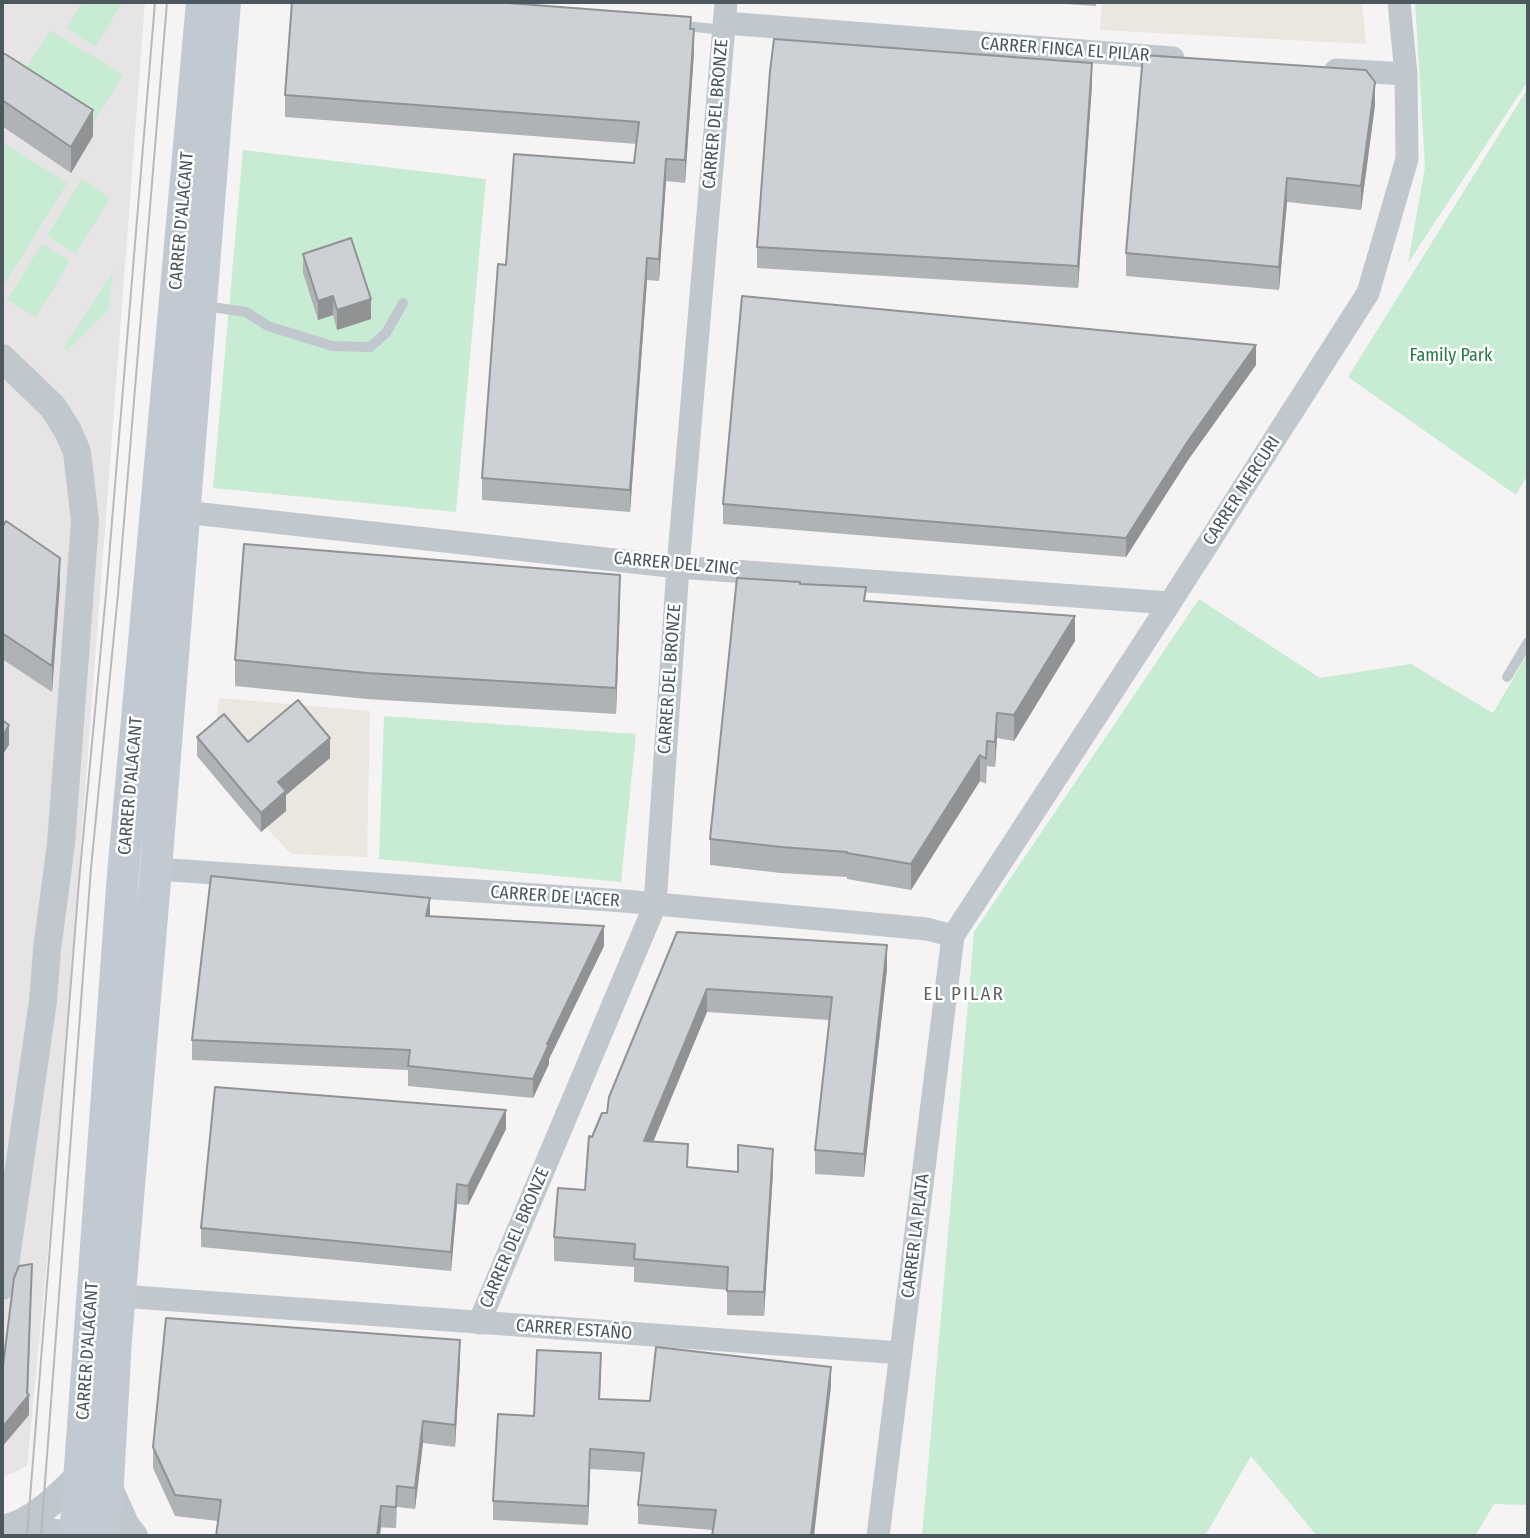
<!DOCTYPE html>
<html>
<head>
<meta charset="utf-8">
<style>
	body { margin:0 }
	#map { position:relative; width:1530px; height:1538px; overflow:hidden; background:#f5f3f3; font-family:"Fira Sans Condensed",sans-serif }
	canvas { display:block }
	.frame { position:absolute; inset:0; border:4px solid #4c575e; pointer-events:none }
</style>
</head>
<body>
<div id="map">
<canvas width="1530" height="1538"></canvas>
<div class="frame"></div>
</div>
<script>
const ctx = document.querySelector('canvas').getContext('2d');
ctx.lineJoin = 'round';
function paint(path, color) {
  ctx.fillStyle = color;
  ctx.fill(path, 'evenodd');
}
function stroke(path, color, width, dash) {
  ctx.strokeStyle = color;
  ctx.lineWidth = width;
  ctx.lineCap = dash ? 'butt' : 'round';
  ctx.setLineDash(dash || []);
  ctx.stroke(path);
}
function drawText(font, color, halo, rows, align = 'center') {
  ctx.font = font + ' "Fira Sans Condensed",sans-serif';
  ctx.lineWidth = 5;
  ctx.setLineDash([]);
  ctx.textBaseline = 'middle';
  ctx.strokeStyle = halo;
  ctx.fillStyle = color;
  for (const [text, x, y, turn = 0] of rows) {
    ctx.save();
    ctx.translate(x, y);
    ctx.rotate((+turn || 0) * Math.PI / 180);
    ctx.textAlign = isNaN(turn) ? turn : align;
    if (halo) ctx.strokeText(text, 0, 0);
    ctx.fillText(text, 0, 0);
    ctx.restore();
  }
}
paint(new Path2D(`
	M 1102,2 L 1362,2 L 1366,44 L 1100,30 Z
	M 219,698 L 370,711 L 367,857 L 291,854 L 212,769 Z`), '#eae7e1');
paint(new Path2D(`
	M 2,2 L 145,2 L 58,1147 L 27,1466 L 2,1478 Z`), '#e6e4e4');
paint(new Path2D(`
	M 83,2 L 123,2 L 95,47 L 67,28 Z
	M 1415,2 L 1528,2 L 1528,81 L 1408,263 L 1425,167 Z
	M 50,30 L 123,75 L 92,125 L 19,80 Z
	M 1528,88 L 1528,474 L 1516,495 L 1348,377 Z
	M 2,142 L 67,183 L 5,284 L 2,282 Z
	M 243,150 L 486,179 L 456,512 L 213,488 Z
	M 82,179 L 110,198 L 75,254 L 47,236 Z
	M 42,244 L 70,261 L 36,317 L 7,300 Z
	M 113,271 L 109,309 L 68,350 L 64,348 Z
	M 1199,599 L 1320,678 L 1411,664 L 1493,713 L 1528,653 L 1528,1505 L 1494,1504 L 1475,1536 L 1317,1536 L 1251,1456 L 1205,1536 L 922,1536 L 974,932 Z
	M 384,716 L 636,734 L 621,882 L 379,859 Z`), '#c8ecd3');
stroke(new Path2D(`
	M 677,25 L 723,30
	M 205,306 L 246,312 L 268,326 L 332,346 L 370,347 L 386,333 L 403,303
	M 1507,677 L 1528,642`), '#c0c8cd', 10);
stroke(new Path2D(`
	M 725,23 L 1173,58
	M 1336,70 L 1406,74
	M 184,512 L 678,567 L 1170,603
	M 156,869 L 624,901 L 927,929 L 953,936
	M 120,1296 L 901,1353
	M 479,1323 L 655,905 L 678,567 L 726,2
	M 878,1536 L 953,936 L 1170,603 L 1368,293 L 1407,159 L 1406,74 L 1399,2`), '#c0c8cd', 23);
stroke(new Path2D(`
	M 2,358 L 53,407 L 68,431 L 77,452 L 85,521 L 61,844 L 47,949 L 43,1001 L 2,1286
	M 108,1486 L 126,1526 L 134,1536
	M 15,1527 L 77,1536
	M 2,1529 C 32,1524 59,1496 80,1475`), '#c0c8cd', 28);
stroke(new Path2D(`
	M 75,1536 L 123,874 L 202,2
	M 105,1536 L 116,1339 L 156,869 L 225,2`), '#c1cad2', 32);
stroke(new Path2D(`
	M 27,1536 L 79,881 L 106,594 L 155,2
	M 41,1536 L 91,868 L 118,594 L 167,2`), '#b6b9bc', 2);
paint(new Path2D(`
	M 1035,2 L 1096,2 L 1096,6 Z
	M 691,29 L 694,52 L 685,183 L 666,181 L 659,281 L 647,280 L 630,512 L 482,500 L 482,478 L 506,265 L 634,163 L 637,144 L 285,117 L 285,95 Z
	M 2,52 L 93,136 L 71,173 L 2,126 Z
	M 1092,84 L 1078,288 L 757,268 L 757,247 Z
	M 1375,105 L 1361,210 L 1287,202 L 1279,290 L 1126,276 L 1126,253 Z
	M 303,254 L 371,319 L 337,330 L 333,315 L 318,320 L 303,273 Z
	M 1256,365 L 1188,460 L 1126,557 L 723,524 L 723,504 Z
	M 2,528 L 60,583 L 52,692 L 2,659 Z
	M 800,584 L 866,602 L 1075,641 L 1014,741 L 997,738 L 995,767 L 987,766 L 986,784 L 980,781 L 911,890 L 847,879 L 847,877 L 781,873 L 710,865 L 710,839 Z
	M 620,600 L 616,714 L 367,699 L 235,686 L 235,660 Z
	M 197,737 L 248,742 L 330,758 L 286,795 L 286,811 L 261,832 L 197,756 Z
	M 430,916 L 604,946 L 549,1059 L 549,1064 L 533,1098 L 408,1086 L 408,1070 L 192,1060 L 192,1040 Z
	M 677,932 L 887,969 L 864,1177 L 815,1174 L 815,1150 L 829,1020 L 707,1012 L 653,1141 L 688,1168 L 738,1172 L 738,1145 L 773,1172 L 764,1316 L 727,1315 L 727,1290 L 634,1282 L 634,1267 L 554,1261 L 554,1237 L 585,1190 L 592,1137 L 607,1113 Z
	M 506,1129 L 468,1205 L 457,1204 L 451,1271 L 201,1247 L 201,1228 Z
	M 460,1362 L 455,1447 L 423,1443 L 415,1509 L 397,1507 L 396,1528 L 218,1521 L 175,1516 L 153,1468 L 153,1447 Z
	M 601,1372 L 600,1399 L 650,1401 L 831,1386 L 713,1530 L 638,1524 L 638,1505 L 642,1472 L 590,1469 L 588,1525 L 493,1520 L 493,1501 L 534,1416 Z`), '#b0b3b6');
paint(new Path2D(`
	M 694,29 L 694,52 L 685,183 L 685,160 Z
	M 1092,63 L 1092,84 L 1078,288 L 1078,266 Z
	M 1375,82 L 1375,105 L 1361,210 L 1361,186 Z
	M 93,110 L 93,136 L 71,173 L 71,147 Z
	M 666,159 L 666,181 L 659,281 L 659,259 Z
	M 1287,178 L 1287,202 L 1279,290 L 1279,267 Z
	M 647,258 L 647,280 L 630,512 L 630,490 Z
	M 333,296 L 333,315 L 318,320 L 318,301 Z
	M 371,299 L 371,319 L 337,330 L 337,310 Z
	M 1256,345 L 1256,365 L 1188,460 L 1126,557 L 1126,538 L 1188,441 Z
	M 60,558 L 60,583 L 52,692 L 52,666 Z
	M 620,575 L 620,600 L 616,714 L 616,688 Z
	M 1075,616 L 1075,641 L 1014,741 L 1014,715 Z
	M 997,713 L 997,738 L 995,767 L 995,742 Z
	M 9,725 L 9,745 L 2,756 L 2,737 Z
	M 330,738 L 330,758 L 286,795 L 286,811 L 261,832 L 261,813 L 278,782 Z
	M 980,755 L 980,781 L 911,890 L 911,864 Z
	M 430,898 L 430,917 L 426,916 Z
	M 604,926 L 604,946 L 549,1059 L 549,1064 L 533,1098 L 533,1079 L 547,1044 Z
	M 887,945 L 887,969 L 864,1177 L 864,1154 Z
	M 707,989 L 707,1012 L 644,1164 L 644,1141 Z
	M 506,1110 L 506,1129 L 468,1205 L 468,1186 Z
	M 773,1149 L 773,1172 L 764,1316 L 764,1292 Z
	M 457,1184 L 457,1204 L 451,1271 L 451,1252 Z
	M 32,1264 L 28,1397 L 29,1395 L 29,1415 L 2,1447 L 2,1428 Z
	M 460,1340 L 460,1362 L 455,1447 L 455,1425 Z
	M 831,1367 L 831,1386 L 814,1536 L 811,1536 Z
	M 423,1421 L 423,1443 L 415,1509 L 415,1488 Z
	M 590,1449 L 590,1469 L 588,1525 L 588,1506 Z
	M 381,1506 L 381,1527 L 380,1536 L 377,1536 Z`), '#909294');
const building = new Path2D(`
	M 292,2 L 495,2 L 691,17 L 690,29 L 694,29 L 685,160 L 666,159 L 659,259 L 647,258 L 630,490 L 482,478 L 498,264 L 506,265 L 514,154 L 634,163 L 639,122 L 285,95 Z
	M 774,39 L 1092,63 L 1078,266 L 757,247 L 770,71 Z
	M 2,52 L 93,110 L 71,147 L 2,100 Z
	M 1143,55 L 1366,70 L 1375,82 L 1361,186 L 1287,178 L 1279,267 L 1126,253 Z
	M 351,238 L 371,299 L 337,310 L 333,296 L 318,301 L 303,254 Z
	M 742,296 L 1256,345 L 1188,441 L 1126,538 L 723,504 Z
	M 6,521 L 60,558 L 52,666 L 2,633 L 2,528 Z
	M 244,544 L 620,575 L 616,688 L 367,673 L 235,660 Z
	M 737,578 L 800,582 L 800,584 L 866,587 L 864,601 L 1075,616 L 1014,715 L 997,713 L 995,742 L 987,741 L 986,759 L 980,755 L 911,864 L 847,853 L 847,852 L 781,847 L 710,839 Z
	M 298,700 L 330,738 L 278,782 L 286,791 L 261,813 L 197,737 L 224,714 L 248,742 Z
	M 2,720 L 9,725 L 2,737 Z
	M 211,876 L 430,898 L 426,916 L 604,926 L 547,1044 L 549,1044 L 533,1079 L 408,1066 L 410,1050 L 192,1040 Z
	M 677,932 L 887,945 L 864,1154 L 815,1150 L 832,997 L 707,989 L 644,1141 L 688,1144 L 687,1167 L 738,1172 L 738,1145 L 773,1149 L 764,1292 L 727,1291 L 728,1267 L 634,1259 L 635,1244 L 554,1237 L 558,1188 L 585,1190 L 589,1136 L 592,1137 L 602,1113 L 607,1113 L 609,1097 Z
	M 215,1087 L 506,1110 L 468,1186 L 457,1184 L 451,1252 L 201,1228 Z
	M 32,1264 L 27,1393 L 29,1395 L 2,1428 L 2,1374 L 14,1278 L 19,1266 Z
	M 166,1318 L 460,1340 L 455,1425 L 423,1421 L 415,1488 L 397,1486 L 396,1507 L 381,1506 L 377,1536 L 216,1536 L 221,1500 L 175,1495 L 153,1447 Z
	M 656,1347 L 831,1367 L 811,1536 L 712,1536 L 716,1510 L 638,1505 L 644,1453 L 590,1449 L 588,1506 L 493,1501 L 498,1414 L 534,1416 L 537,1350 L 601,1353 L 599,1399 L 650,1401 Z`);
paint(building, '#cdd0d4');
stroke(building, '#909294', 2);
drawText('18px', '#4c575e', '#fff', [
	["CARRER FINCA EL PILAR",1065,50,4],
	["CARRER DEL BRONZE",716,114,-85],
	["CARRER D'ALACANT",182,221,-85],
	["CARRER MERCURI",1242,491,-57],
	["CARRER DEL ZINC",676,564,5],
	["CARRER DEL BRONZE",670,679,-86],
	["CARRER D'ALACANT",131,786,-85],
	["CARRER DE L'ACER",555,897,4],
	["CARRER LA PLATA",916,1236,-83],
	["CARRER DEL BRONZE",515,1238,-67],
	["CARRER ESTAÑO",574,1330,4],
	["CARRER D'ALACANT",88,1351,-86]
]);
drawText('18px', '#237a47', '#fff', [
	["Family Park",1451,356]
]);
ctx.letterSpacing = '2px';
drawText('19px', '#606467', '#fff', [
	["EL PILAR",964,995]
]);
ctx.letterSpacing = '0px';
</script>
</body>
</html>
